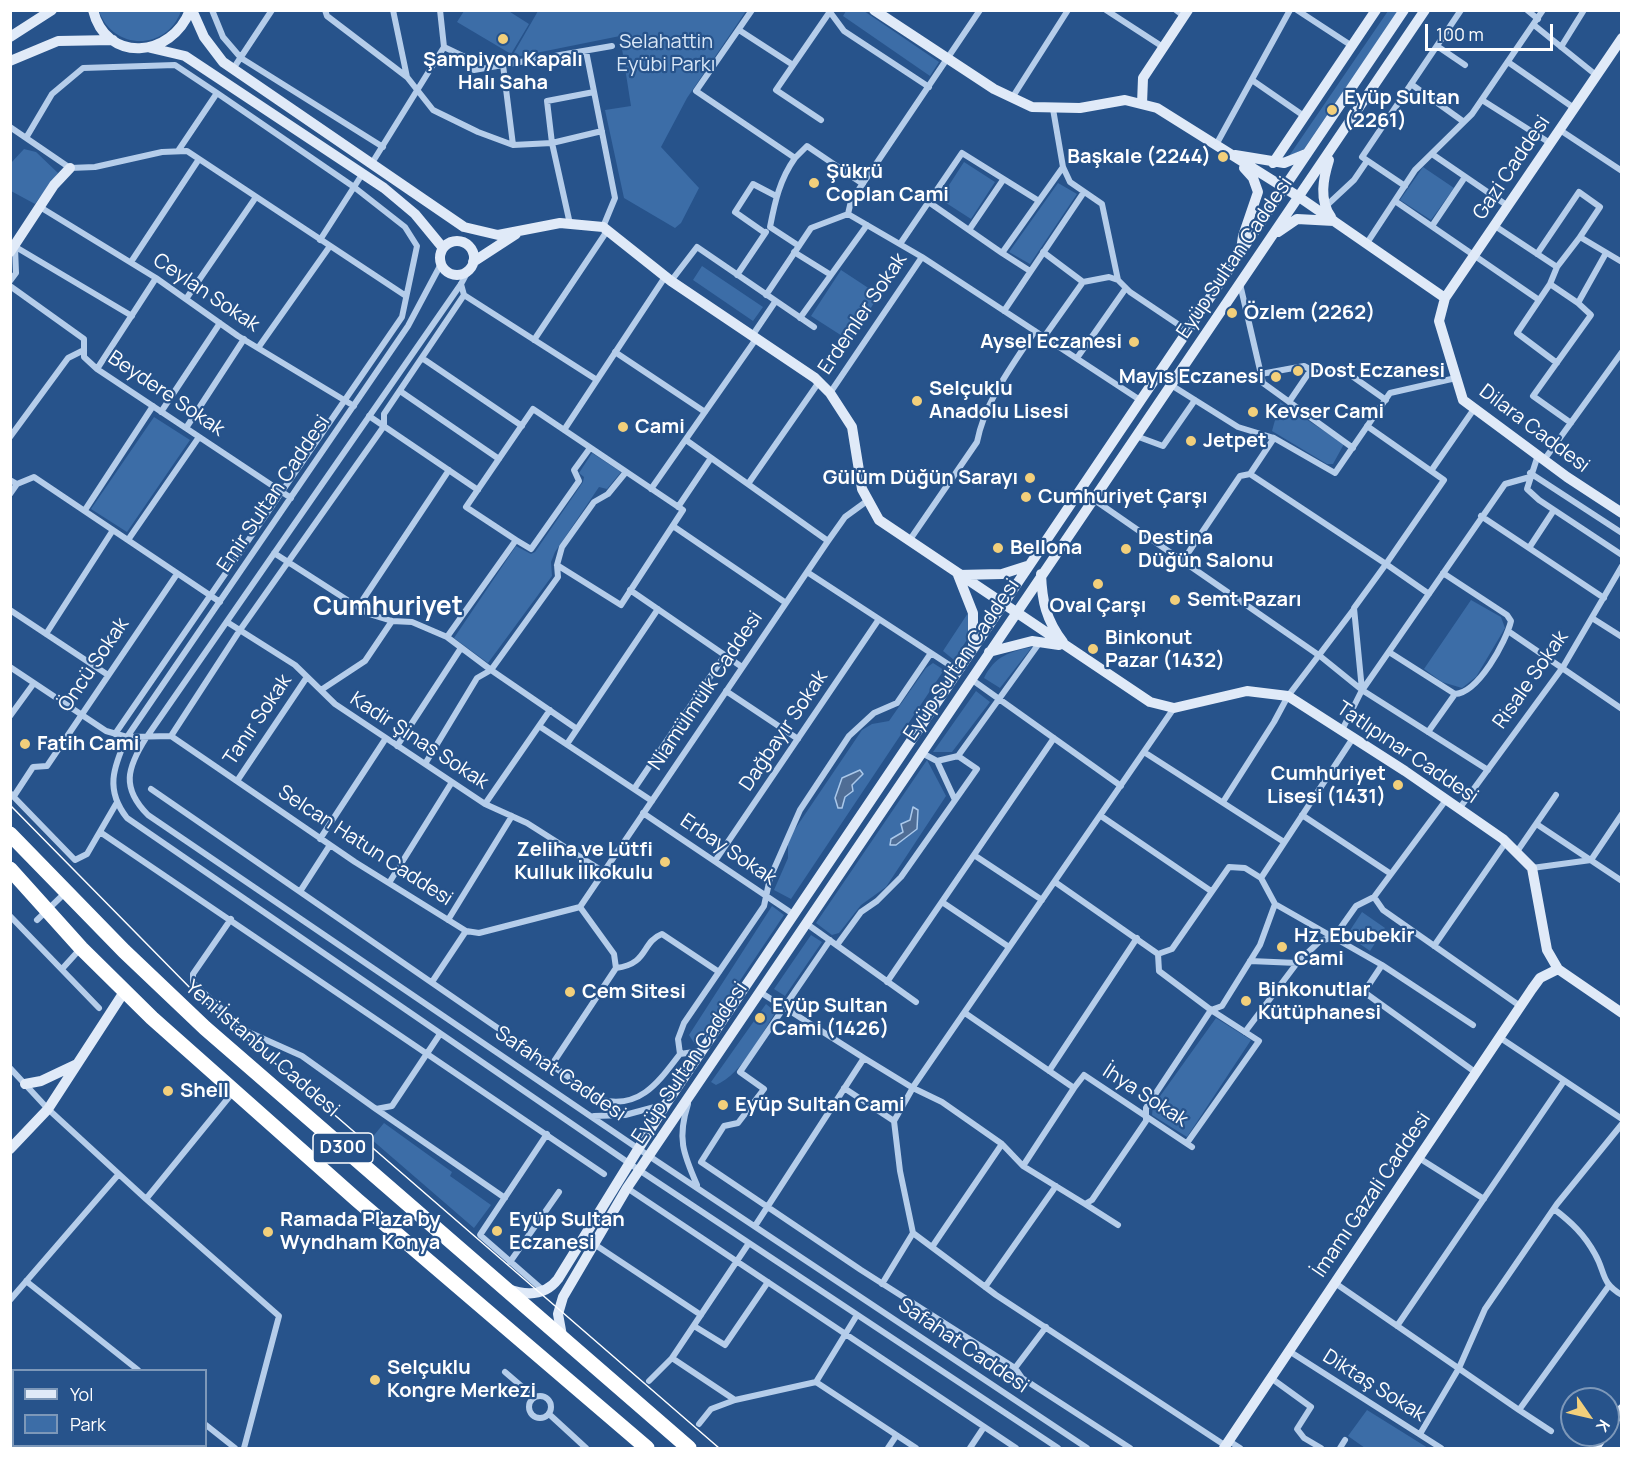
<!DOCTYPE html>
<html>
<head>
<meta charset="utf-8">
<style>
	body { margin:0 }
	#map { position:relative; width:1632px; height:1459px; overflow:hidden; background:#27538b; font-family:Manrope,sans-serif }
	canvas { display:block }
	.frame { position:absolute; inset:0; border:12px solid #fff; pointer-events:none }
	.legend { position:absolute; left:12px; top:1369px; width:195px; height:78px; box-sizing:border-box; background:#27538b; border:2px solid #7d98b9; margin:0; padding:8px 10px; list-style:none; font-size:18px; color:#fff }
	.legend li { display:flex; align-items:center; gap:12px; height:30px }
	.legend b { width:30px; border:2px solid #7d98b9 }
	.north { position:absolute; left:1560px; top:1387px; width:60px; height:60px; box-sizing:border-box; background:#27538b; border:2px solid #7d98b9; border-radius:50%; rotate:124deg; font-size:16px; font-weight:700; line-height:24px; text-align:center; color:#fff }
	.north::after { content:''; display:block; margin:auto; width:21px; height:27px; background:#f2cf7b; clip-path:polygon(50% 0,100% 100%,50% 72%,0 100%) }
	.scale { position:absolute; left:1425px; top:24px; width:128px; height:27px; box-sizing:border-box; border:3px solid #fff; border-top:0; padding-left:8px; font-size:18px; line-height:21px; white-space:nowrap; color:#fff; -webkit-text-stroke:4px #27538b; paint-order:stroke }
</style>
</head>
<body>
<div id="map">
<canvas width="1632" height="1459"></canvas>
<div class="frame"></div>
<ul class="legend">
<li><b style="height:8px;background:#e0eaf8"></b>Yol</li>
<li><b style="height:16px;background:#3c6da7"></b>Park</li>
</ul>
<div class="north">K</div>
<div class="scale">100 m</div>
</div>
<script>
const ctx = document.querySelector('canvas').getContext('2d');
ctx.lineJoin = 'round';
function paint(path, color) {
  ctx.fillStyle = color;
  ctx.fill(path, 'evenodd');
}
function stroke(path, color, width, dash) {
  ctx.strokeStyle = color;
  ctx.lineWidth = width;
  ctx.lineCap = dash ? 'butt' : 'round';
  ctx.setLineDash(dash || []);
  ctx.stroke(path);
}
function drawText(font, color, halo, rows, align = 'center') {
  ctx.font = font + ' Manrope,sans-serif';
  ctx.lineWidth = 4.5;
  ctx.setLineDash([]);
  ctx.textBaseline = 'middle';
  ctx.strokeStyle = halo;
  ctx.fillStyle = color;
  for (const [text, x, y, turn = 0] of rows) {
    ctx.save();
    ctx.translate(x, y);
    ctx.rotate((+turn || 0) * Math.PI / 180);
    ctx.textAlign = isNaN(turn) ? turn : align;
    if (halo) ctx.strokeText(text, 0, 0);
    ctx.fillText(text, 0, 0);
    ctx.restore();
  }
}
paint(new Path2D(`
	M 507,10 L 529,24 L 511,54 L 457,22 L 464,11 Z
	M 99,11 L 181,11 C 167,51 113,51 99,11 Z
	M 538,11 L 746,11 L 687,98 L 661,147 L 699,188 L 681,223 L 675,228 L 624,198 L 605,110 L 631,106 L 620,36 L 511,58 Z
	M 846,11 L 864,11 L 939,62 L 930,76 L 843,16 Z
	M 1388,11 L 1398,11 L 1304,149 L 1289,156 Z
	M 24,149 L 36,152 L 58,173 L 35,204 L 11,191 L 11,163 Z
	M 964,162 L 995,182 L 971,219 L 940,199 Z
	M 1423,167 L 1454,188 L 1431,220 L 1400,200 Z
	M 1058,183 L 1077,194 L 1030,264 L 1009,252 Z
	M 702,266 L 763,307 L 753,321 L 693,280 Z
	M 841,270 L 879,295 L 850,341 L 811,316 Z
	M 1280,402 L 1344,444 L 1333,464 L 1327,464 L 1272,431 Z
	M 154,417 L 190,440 L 127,532 L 91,509 Z
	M 592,453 L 621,472 L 607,489 L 599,487 L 555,552 L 551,562 L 552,576 L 488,663 L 454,638 L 516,546 L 531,554 L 535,552 L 583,482 L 584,477 L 579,473 Z
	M 1471,600 L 1501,617 L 1505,628 L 1476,677 L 1462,688 L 1442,682 L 1424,669 Z
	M 968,613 L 970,635 L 954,660 L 943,651 Z
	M 1032,647 L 1000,688 L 984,678 C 995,656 1009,652 1032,647 Z
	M 933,663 L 944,670 L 791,899 L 774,890 L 788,858 L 788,844 L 791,835 L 862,730 L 872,724 L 889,721 L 926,668 Z
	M 976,691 L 990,702 L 952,752 L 933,752 Z
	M 927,760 L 946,796 L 886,887 L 861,905 L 839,933 L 832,935 L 816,923 Z
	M 772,906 L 784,915 L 696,1046 L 689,1035 Z
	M 1362,912 L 1385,928 L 1370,951 L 1347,935 Z
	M 811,935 L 822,942 L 785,996 L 774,989 Z
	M 766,1004 L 776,1012 C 759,1037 743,1073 716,1085 L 711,1082 Z
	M 1216,1018 L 1251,1040 L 1187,1137 L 1152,1115 L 1153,1106 Z
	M 384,1123 L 452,1172 L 450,1176 L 491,1205 L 474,1228 L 371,1139 Z
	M 1367,1410 L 1428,1448 L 1365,1448 L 1348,1436 Z`), '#3c6da7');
const water = new Path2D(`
	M 860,770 L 863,774 L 852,785 L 853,791 L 845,797 L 842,808 L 838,808 L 835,798 L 842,778 Z
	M 913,807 L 918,810 L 917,829 L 896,845 L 890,845 L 891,839 L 903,832 L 901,824 L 910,820 Z`);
paint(water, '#4f6d95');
stroke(water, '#aac8ea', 1.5);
stroke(new Path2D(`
	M 212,10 L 223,37 L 241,58 L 383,147
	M 325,10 L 327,16 L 407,77 L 433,110 L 478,132 L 513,145 L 552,143 L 570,224
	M 393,10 L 407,77
	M 440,10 L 444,47
	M 752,10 L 696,91 L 795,158 L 807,146 L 863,184
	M 1106,10 L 1163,47
	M 1176,10 L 1184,16
	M 1297,10 L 1352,46
	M 1527,10 L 1538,19
	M 830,12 L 844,31 L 929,87
	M 1534,25 L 1596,75
	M 739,30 L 793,65
	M 1437,46 L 1465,65
	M 1561,47 L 1584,10
	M 586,51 L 615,198 L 603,227
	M 1508,62 L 1574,108
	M 503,65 L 513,145
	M 233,69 L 272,10
	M 1252,80 L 1304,116
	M 1411,84 L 1464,122
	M 594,92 L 547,101 L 552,143 L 602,131
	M 1012,98 L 1068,10
	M 1482,100 L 1550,143
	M 1053,109 L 1063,167 L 1070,182 L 1102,204 L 1118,280 L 1130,292 L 1188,331
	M 821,120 L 776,90 L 831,10
	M 10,127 L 70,168 L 95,167 L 162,152 L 187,151 L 406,296
	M 1560,130 L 1622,171
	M 26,138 L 52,94 L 83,68 L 175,65 L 217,93
	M 1216,145 L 1290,10
	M 1432,154 L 1508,206
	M 795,158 C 780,179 775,201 770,227 L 799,246
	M 372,163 L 444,47 L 467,58 L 474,70 L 612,46
	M 1405,186 L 1362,157 L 1461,10
	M 1395,201 L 1539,300
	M 930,203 L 1002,253
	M 40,207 L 156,278 L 238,336 L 354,406
	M 1325,207 L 1354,180 L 1367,161
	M 1432,226 L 1465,177
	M 1495,226 L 1557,267 L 1580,237 L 1622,262
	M 969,230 L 1003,180
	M 765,233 L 735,212 L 753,184 L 776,196
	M 320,240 L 363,173
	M 1367,243 L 1415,170 L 1472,114 L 1543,10
	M 900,244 L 962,153 L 1039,201
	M 14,246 L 132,316
	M 794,252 L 831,275
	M 1043,252 L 1083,282
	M 1537,254 L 1579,192 L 1600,207 L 1580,237
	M 922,257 L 1140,400
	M 131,262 L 199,159
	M 441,264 L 408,326 L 127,737 C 113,768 105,790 127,818 L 639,1170 L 1058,1448
	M 468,271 L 461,284 L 146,738 C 127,768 121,788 148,815 L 649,1156 L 1087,1448
	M 1030,271 L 1002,253 L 1063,167
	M 737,275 L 766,232
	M 10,281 L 16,273 L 15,247
	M 671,281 L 697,247 L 814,327
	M 461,284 L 464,295 L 597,380
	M 1240,284 L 1263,383 L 1353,448
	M 1550,284 L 1578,303 L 1591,315 L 1533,396 L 1571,423
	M 10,286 L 84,339 L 84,357 L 97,369 L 291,498
	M 766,295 L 811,228 L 848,214
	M 186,299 L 256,197
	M 1578,303 L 1606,253
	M 1004,311 L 1084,192
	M 800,318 L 867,225
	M 752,336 L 775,302
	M 1044,337 L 1083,282 L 1109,277 L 1118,280
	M 534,340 L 607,231
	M 258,348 L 330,246
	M 615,352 L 705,412
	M 422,358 L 522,426
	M 1077,358 L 1126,288
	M 1557,363 L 1517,333 L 1550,284 L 1557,267
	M 97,369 L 156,278
	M 1261,374 L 1304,366 L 1315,372
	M 1171,385 L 1238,427 L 1274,438 L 1335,473 L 1390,393 L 1456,378
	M 400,391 L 499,459
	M 830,393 L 922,257 L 848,214 L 851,201 L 980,10
	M 1289,402 L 1308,374 L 1342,369 L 1386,400
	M 161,412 L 220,323
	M 369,416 L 478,490
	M 1367,426 L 1444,480 L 1386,564 L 1429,594
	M 186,428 L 244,339
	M 564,430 L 665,277
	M 1136,436 L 1163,446 L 1195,400
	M 10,437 L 68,358 L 84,350
	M 1274,438 L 1250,474 L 1386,564 L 1354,608 L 1362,690 L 1342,730
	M 686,440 L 828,541
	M 1538,455 L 1527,489 L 1539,500 L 1622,555
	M 1544,460 L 1622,352
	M 1431,471 L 1474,409
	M 1530,473 L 1622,533
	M 10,480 L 17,484 L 34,477 L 220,602
	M 748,484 L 819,382
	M 651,489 L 756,339
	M 10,494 L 17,484
	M 1093,499 L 1320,656 L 1362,690 L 1488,770
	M 678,507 L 711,458
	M 85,510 L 153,406
	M 1481,516 L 1604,598
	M 673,526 L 786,603
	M 128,540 L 199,437
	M 516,540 L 466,507 L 533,409 L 683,510 L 621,605 L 557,565
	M 909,541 L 977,442 C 985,401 1012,366 1035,331
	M 1529,548 L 1554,510
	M 274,553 L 369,614 L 392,621 L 412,622 L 447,637 L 516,540 L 531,549 L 579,481 L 574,470 L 590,448
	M 1182,562 L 1240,476 L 1250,474
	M 807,572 L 957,670
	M 630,590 L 742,667
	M 358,607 L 449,470
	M 10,610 L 108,675
	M 1592,618 L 1622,637
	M 227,622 L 295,665 L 335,704 L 485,804 L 527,823 L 604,872
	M 1508,631 L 1622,709
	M 46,634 L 113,530
	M 447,637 L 491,670 L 558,577 L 557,565 L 562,547 L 594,502 L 608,494 L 626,472
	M 1389,652 L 1455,694 C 1478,693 1506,642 1511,621 L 1507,615 L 1443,573
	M 10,667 L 106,731 L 127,737 L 171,736 L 355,862 L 466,931 L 479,933 L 580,907
	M 971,679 L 1121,786
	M 1363,689 L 1505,484 L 1530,477
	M 321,690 L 365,661 L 392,621
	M 726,691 L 798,739
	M 1174,708 L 915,1084 L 894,1121 L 900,1171 L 913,1233 L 996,1295 L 1226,1446
	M 10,716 L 34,683
	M 539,726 L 652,801
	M 1428,732 L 1455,694
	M 115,734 L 402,317 L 417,246 L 405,227 L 354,187 L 217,93 L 178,151
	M 171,736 L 240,630 L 384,426 L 384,414 L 464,295
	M 567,744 L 658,609
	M 397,746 L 461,648
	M 1144,752 L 1284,842
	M 922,753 L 937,761 L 958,756
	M 937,761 L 955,800
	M 425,764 L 477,678 L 491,670 L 577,729
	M 237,781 L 307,677
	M 151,789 L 602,1100 C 641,1109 659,1081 680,1054 L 701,1051
	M 634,789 L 725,655
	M 10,793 L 75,860 L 87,854 L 116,804
	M 14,796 L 33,767 L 47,766 L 177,574
	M 1223,802 L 1274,722 L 1288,696 L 1354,609
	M 485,804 L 550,710
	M 1459,809 L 1563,667 L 1622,566
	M 643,813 L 793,914
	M 1302,815 L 1391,874
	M 1101,816 L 1211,891
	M 1538,825 L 1622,881
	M 100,832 L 604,1174
	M 320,839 L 386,738
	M 1516,853 L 1556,795
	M 974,855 L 1042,900
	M 715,861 L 879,619
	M 1532,868 L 1591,860 L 1622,814
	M 1261,878 L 1353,738
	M 389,883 L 452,782
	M 301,890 L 330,845
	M 1374,897 L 1383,910 L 1520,1006
	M 942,902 L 1009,947
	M 580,907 L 828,541 L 845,517 L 867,501
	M 10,916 L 99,1008
	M 231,919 L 193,974 L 193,983 L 246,1031 L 302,1056 L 376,1109 L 392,1106 L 440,1034
	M 37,920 L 66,892
	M 448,920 L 512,816
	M 807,924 L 916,1002
	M 830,940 L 740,1072 L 764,1089 L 738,1123 L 724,1126 L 701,1162 L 861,1270 L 1015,1368 L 1022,1378 L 1130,1448
	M 837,945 L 861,912 L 877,901 L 901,877 L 977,769 L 958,756 L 1040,642
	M 1434,946 L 1506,842
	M 1158,954 L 1172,949 L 1229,867 L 1245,868 L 1261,878 L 1275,904 L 1382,965 L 1364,992 L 1475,1072
	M 1250,961 L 1297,963
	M 1382,965 L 1473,1025
	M 616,968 C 649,964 641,942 662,934 L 719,972
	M 62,969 L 81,948
	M 432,982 L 466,931
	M 887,982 L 1054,738
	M 965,1013 L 1074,1088 L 1084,1075 L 1192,1147
	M 1245,1032 L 1297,963 L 1320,941 L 1334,937 L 1356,906 L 1374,897 L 1446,800
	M 1499,1037 L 1622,1119
	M 680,1054 L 678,1039 L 684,1023 L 764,906 L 770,878 L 800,810 L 849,736 L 874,713 L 897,703 L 931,653
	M 864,1058 L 913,1088 L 942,1102 L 1002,1144 L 1023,1166 L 1085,1204 L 1092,1200 L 1146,1121 L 1146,1108 L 1211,1010 L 1159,971 L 1158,954 L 1055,882
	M 551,1066 L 616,968 L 614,954 L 580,907
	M 10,1068 L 48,1109 L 146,1199
	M 1049,1071 L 1137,938
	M 844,1088 L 894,1121
	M 234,1091 L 146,1199 L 279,1316 L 244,1448
	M 688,1104 C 677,1138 683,1153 697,1185
	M 376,1109 L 505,1198
	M 594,1116 L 625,1115 L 666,1104
	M 1187,1143 L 1259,1041 L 1211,1010 L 1222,1006 L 1260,945 L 1275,904
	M 1419,1158 L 1484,1199
	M 1023,1166 L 1074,1088
	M 627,1188 L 1016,1448
	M 1085,1204 L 1118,1225
	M 1554,1209 C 1571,1222 1584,1234 1595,1254 C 1606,1273 1600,1282 1622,1295
	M 755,1226 L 864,1058 L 760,992
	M 594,1244 L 701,1315
	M 932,1247 L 1002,1144
	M 510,1262 L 559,1192
	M 26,1281 L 138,1370
	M 1335,1283 L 1519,1410 L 1608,1287
	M 882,1284 L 913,1233
	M 985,1287 L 1056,1186
	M 544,1291 L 480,1235 L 547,1134
	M 10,1300 L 118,1175
	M 694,1326 L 725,1345 L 768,1282
	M 1397,1326 L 1564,1081
	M 1289,1351 L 1441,1448
	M 672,1358 L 735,1400 L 816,1382 L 916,1448
	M 1015,1368 L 1046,1327
	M 505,1372 L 534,1397
	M 1271,1378 L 1311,1407 L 1297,1429 L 1304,1438 L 1321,1448
	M 649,1381 L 672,1358 L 749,1243
	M 816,1382 L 857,1315
	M529 1407a11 11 0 1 1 22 0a11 11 0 1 1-22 0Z
	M 1519,1410 L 1551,1431
	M 549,1414 L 586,1448
	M 699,1424 L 711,1409 L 735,1400
	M 206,1425 L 235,1448
	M 1420,1434 L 1459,1368 L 1485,1309 L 1557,1204 L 1622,1124
	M 10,1440 L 14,1443
	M 1229,1441 L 1240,1448
	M 17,1446 L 21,1448
	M 888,1448 L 896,1436
	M 970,1448 L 984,1427
	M 1340,1448 L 1345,1440`), '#b5cdea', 6);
stroke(new Path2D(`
	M 93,10 C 106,64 172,58 190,10
	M 192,10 L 204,37 L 223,62 L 464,227 L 498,235 L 560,223 L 603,227 L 671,281 L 815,378 L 830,393 L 852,427 L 862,489 L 879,520 L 1150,702 L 1174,708 L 1247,691 L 1288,696 L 1405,771 L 1503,839 L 1532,868 L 1547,950 L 1558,969 L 1622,1013
	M 874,10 L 994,89 L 1032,107 L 1080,108 L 1125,100 L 1157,108 L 1299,197 L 1445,298
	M 10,37 L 52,10
	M 1622,38 L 1445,298 L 1439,321 L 1463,400 L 1567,477 L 1622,513
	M 151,48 L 185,56 L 384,188 L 415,214 L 443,248
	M 10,61 L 58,41 L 113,40
	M 1142,104 L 1143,78 L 1188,10
	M 1235,155 L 1284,163 L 1306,154
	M 1329,160 C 1323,179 1319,200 1331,217
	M 1273,163 L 1376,10
	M 1278,232 L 1297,219 L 1334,221
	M440 258a17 17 0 1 1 34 0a17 17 0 1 1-34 0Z
	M 1241,250 L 1243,236 L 1258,192 L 1253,178 L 1244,168
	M 10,252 L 54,185 L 70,168
	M 473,262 L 516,234
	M 1041,574 C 1042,601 1046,620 1063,642
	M 973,646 L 973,613 L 958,575 L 1002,574 L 1027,566
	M 989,652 L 1032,641 L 1059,645
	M 25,1084 L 41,1081 L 77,1064
	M 10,1149 L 48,1109 L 124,992
	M 508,1289 C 527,1296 545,1296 558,1279 L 666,1104 L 1404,10
	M 562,1336 L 558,1314 L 563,1297 L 627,1188 L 1425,10
	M 1608,1429 L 1622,1409
	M 1224,1448 L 1532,989 L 1540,978 L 1558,969
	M 1595,1448 L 1604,1435`), '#e0eaf8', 10);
stroke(new Path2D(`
	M 10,834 L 124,951 L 205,1028 L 689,1448
	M 10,869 L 81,948 L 152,1018 L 357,1200 L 647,1448`), '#fff', 15);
stroke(new Path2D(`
	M 10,805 L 202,1000 L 719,1448`), '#fff', 1.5);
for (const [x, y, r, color] of [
	[503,39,6,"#f2cf7b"],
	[1332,110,6,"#f2cf7b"],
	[1223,157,6,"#f2cf7b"],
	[814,183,6,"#f2cf7b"],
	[1232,313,6,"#f2cf7b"],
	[1134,342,6,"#f2cf7b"],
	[1298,371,6,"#f2cf7b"],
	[1276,377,6,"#f2cf7b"],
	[917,401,6,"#f2cf7b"],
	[1253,412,6,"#f2cf7b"],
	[623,427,6,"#f2cf7b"],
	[1191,441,6,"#f2cf7b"],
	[1030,478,6,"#f2cf7b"],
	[1026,497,6,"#f2cf7b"],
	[998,548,6,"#f2cf7b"],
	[1126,549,6,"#f2cf7b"],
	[1098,584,6,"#f2cf7b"],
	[1175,600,6,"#f2cf7b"],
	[1093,649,6,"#f2cf7b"],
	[25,744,6,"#f2cf7b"],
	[1398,785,6,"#f2cf7b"],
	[665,862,6,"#f2cf7b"],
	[1282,947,6,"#f2cf7b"],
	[570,992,6,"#f2cf7b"],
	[1246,1001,6,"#f2cf7b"],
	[760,1018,6,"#f2cf7b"],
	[168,1091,6,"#f2cf7b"],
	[723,1105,6,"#f2cf7b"],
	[497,1231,6,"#f2cf7b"],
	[268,1232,6,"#f2cf7b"],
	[375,1380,6,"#f2cf7b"]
]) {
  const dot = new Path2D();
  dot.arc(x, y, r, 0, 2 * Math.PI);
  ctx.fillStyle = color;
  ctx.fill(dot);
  stroke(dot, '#27538b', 2);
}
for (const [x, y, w] of [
	[343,1148,60]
]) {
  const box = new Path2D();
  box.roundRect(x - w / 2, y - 15, w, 30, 4.5);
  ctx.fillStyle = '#27538b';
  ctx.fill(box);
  stroke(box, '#fff', 1.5);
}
drawText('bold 18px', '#fff', null, [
	["D300",343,1148]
]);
drawText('20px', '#d9e7f7', '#27538b', [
	["Selahattin",666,42],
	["Eyübi Parkı",666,65]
]);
drawText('bold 20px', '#fff', '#27538b', [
	["Şampiyon Kapalı",503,60,"center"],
	["Halı Saha",503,83,"center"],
	["Eyüp Sultan",1344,98],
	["(2261)",1344,121],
	["Başkale (2244)",1211,157,"right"],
	["Şükrü",826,172],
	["Coplan Cami",826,195],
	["Özlem (2262)",1244,313],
	["Aysel Eczanesi",1122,342,"right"],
	["Dost Eczanesi",1310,371],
	["Mayıs Eczanesi",1264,377,"right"],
	["Selçuklu",929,389],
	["Anadolu Lisesi",929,412],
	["Kevser Cami",1265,412],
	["Cami",635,427],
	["Jetpet",1203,441],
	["Gülüm Düğün Sarayı",1018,478,"right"],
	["Cumhuriyet Çarşı",1038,497],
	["Destina",1138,538],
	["Düğün Salonu",1138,561],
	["Bellona",1010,548],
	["Semt Pazarı",1187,600],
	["Oval Çarşı",1098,606,"center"],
	["Binkonut",1105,638],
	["Pazar (1432)",1105,661],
	["Fatih Cami",37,744],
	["Cumhuriyet",1386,774,"right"],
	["Lisesi (1431)",1386,797,"right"],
	["Zeliha ve Lütfi",653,850,"right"],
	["Kulluk İlkokulu",653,873,"right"],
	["Hz. Ebubekir",1294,936],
	["Cami",1294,959],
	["Binkonutlar",1258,990],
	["Kütüphanesi",1258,1013],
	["Cem Sitesi",582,992],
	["Eyüp Sultan",772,1006],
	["Cami (1426)",772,1029],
	["Shell",180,1091],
	["Eyüp Sultan Cami",735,1105],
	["Ramada Plaza by",280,1220],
	["Wyndham Konya",280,1243],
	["Eyüp Sultan",509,1220],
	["Eczanesi",509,1243],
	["Selçuklu",387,1368],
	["Kongre Merkezi",387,1391]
], 'left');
drawText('20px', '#fff', '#27538b', [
	["Gazi Caddesi",1512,168,-56],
	["Eyüp Sultan Caddesi",1235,258,-56],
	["Ceylan Sokak",206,293,34],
	["Erdemler Sokak",863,314,-56],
	["Beydere Sokak",166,394,34],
	["Dilara Caddesi",1534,429,37],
	["Emir Sultan Caddesi",274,494,-56],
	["Eyüp Sultan Caddesi",962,660,-56],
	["Öncü Sokak",94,665,-56],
	["Risale Sokak",1531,680,-55],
	["Niamülmülk Caddesi",706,691,-56],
	["Tanır Sokak",258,720,-56],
	["Dağbayır Sokak",784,731,-56],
	["Kadir Şinas Sokak",419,741,33],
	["Tatlıpınar Caddesi",1407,753,34],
	["Selcan Hatun Caddesi",365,846,33],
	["Erbay Sokak",728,850,34],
	["Yeni İstanbul Caddesi",262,1049,41],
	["Eyüp Sultan Caddesi",690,1063,-56],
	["Safahat Caddesi",560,1074,34],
	["İhya Sokak",1145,1096,33],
	["İmamı Gazali Caddesi",1372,1195,-56],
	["Safahat Caddesi",963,1346,34],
	["Diktaş Sokak",1374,1386,32]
]);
drawText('bold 26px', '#fff', '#27538b', [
	["Cumhuriyet",388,608]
]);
</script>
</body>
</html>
